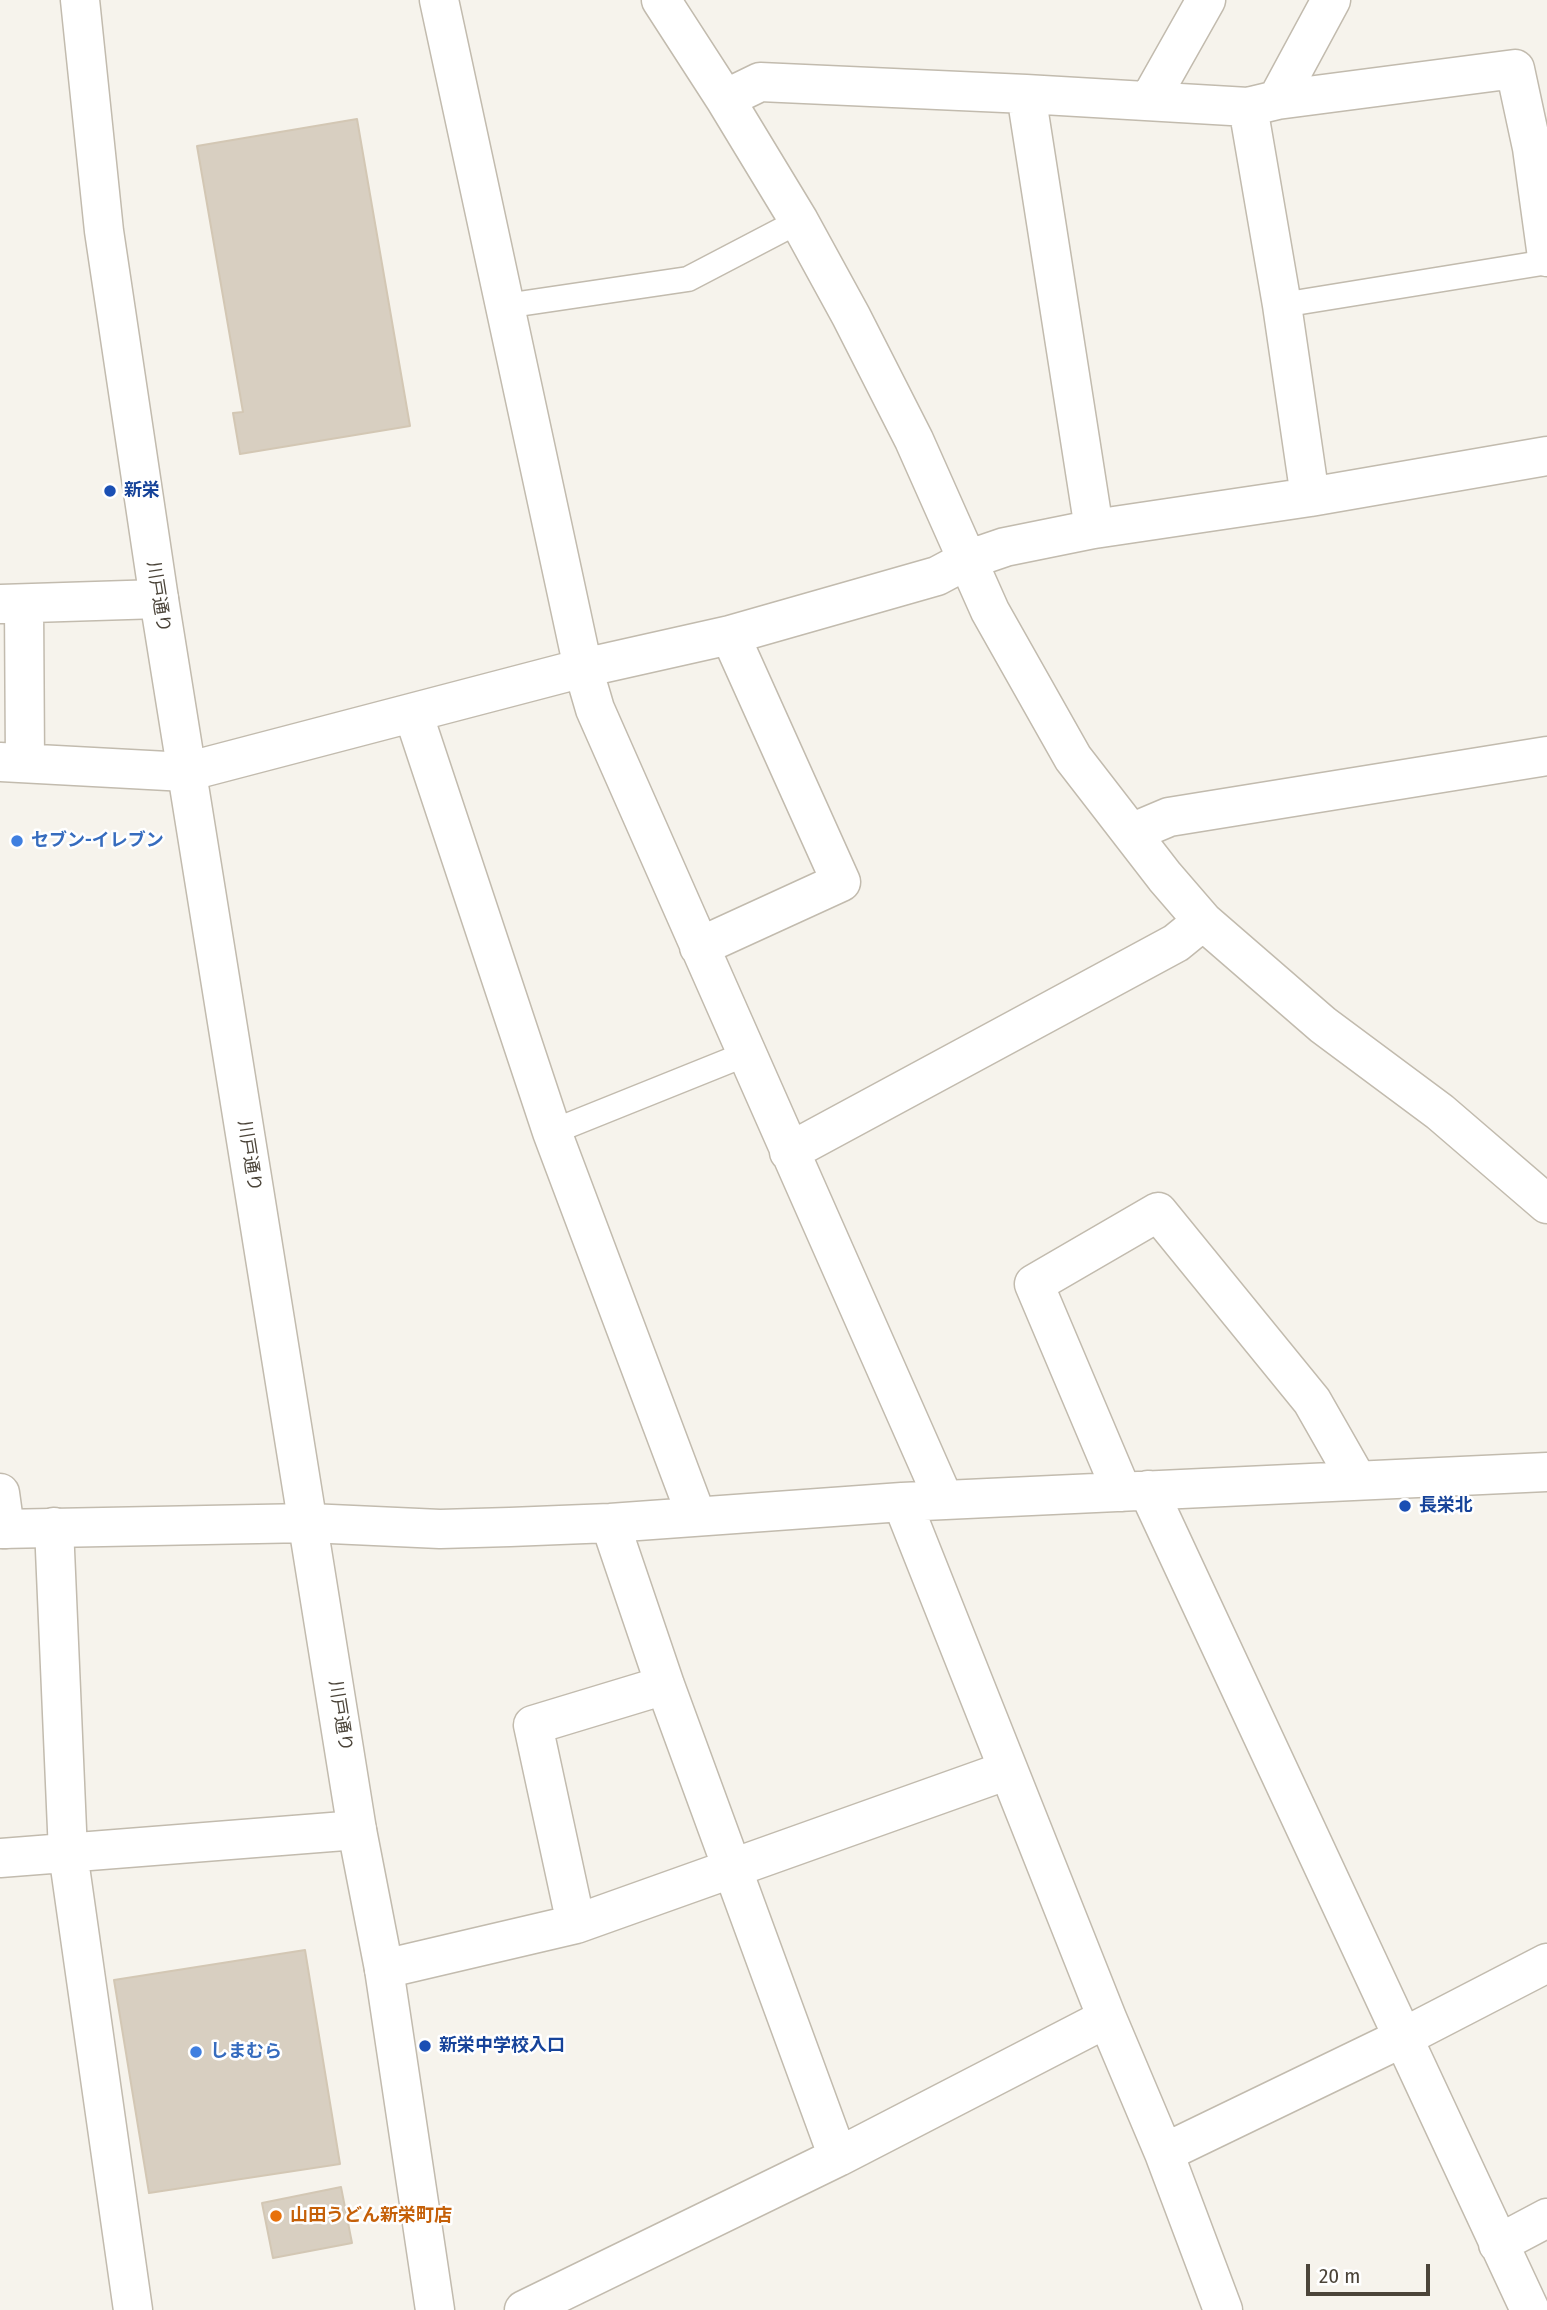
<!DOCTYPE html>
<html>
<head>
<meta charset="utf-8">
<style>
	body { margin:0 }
	#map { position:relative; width:1547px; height:2310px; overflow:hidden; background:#f6f3ec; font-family:"Fira Sans Condensed",sans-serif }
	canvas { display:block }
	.scale { position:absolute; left:1306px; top:2264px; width:124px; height:32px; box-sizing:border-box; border:4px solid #4b4439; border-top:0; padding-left:9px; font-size:21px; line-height:24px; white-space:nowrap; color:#4b4439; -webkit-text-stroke:5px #fff; paint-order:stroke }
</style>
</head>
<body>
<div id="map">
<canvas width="1547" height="2310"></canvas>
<div class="scale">20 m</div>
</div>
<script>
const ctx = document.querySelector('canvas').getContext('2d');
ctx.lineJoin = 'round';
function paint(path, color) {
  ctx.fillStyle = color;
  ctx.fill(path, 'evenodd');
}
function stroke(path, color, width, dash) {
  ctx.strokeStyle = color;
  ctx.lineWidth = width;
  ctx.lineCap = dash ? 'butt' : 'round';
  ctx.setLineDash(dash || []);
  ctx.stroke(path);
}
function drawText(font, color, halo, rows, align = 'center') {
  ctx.font = font + ' "Fira Sans Condensed","Noto Sans JP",sans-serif';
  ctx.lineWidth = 5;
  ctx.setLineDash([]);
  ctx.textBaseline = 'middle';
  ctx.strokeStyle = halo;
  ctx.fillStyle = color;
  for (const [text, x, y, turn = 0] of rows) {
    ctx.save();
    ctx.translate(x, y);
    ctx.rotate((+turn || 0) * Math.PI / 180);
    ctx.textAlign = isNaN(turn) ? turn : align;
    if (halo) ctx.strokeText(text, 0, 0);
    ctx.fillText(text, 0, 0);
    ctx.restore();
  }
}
const building = new Path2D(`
	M 357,119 L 410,426 L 240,454 L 233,413 L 243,412 L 197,146 Z
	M 305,1950 L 340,2164 L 149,2193 L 114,1980 Z
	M 341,2187 L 352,2243 L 273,2258 L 262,2203 Z`);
paint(building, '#d8cfc1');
stroke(building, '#d3c7b4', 2);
const service = new Path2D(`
	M 1282,305 L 1547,262
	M 505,306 L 688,279 L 799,221
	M 552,1132 L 746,1054`);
const minor = new Path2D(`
	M 439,0 L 583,668 L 595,709 L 944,1500
	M 661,0 L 725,99 L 799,221 L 851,316 L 914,440 L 990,611 L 1073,758 L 1165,877 L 1203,921 L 1323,1025 L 1440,1112 L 1547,1204
	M 1026,94 L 1094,529
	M 725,99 L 760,82 L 1026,94 L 1248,107 L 1277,100 L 1515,69 L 1532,148 L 1547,257
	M 1277,100 L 1331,0
	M 1149,101 L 1206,0
	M 1248,107 L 1282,305 L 1310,497
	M 0,604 L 159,599
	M 24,604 L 25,763
	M 413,713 L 552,1132 L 696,1515
	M 0,762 L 186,772 L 583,668 L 730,635 L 937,576 L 967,560 L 1005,547 L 1094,529 L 1310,497 L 1547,456
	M 1131,833 L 1169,817 L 1547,756
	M 699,947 L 841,882 L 730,635
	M 789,1152 L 1176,943 L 1203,921
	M 1148,1490 L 1530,2310
	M 1122,1492 L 1034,1284 L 1158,1212 L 1312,1401 L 1357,1480
	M 0,1493 L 5,1529
	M 902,1502 L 1107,2018 L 1164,2153 L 1223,2310
	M 309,1523 L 440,1529 L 510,1527 L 610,1523 L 902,1502 L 1547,1472
	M 610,1523 L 665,1685 L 838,2157
	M 54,1527 L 68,1853 L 133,2310
	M 0,1858 L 357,1830
	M 576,1924 L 533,1725 L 665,1685
	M 384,1969 L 576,1924 L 1008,1770
	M 1164,2153 L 1402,2038 L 1547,1963
	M 1498,2244 L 1547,2218
	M 524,2310 L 838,2157 L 1107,2018`);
const tertiary = new Path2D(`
	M 80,0 L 104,231 L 159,599 L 357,1830 L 384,1969 L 435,2310
	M 0,1529 L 309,1523`);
stroke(service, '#c2bbae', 27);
stroke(minor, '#c2bbae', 41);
stroke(tertiary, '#c2bbae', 41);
stroke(service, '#fff', 24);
stroke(minor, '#fff', 38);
stroke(tertiary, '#fff', 38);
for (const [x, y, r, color] of [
	[110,491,7,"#1a4fb4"],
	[17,841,7,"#3f7fe0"],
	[1405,1506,7,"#1a4fb4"],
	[425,2046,7,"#1a4fb4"],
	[196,2052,7,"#3f7fe0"],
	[276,2216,7,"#e8710a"]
]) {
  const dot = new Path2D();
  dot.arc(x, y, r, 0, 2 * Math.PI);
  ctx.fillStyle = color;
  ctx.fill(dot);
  stroke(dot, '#fff', 2.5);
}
drawText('bold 18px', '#164399', '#fff', [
	["新栄",124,491],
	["長栄北",1419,1506],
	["新栄中学校入口",439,2046]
], 'left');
drawText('18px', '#4b4439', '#fff', [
	["川戸通り",158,597,81],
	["川戸通り",249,1156,81],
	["川戸通り",340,1716,81]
]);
drawText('bold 18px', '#366cbe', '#fff', [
	["セブン-イレブン",31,841],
	["しまむら",210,2052]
], 'left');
drawText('bold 18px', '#c56008', '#fff', [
	["山田うどん新栄町店",290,2216]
], 'left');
</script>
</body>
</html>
